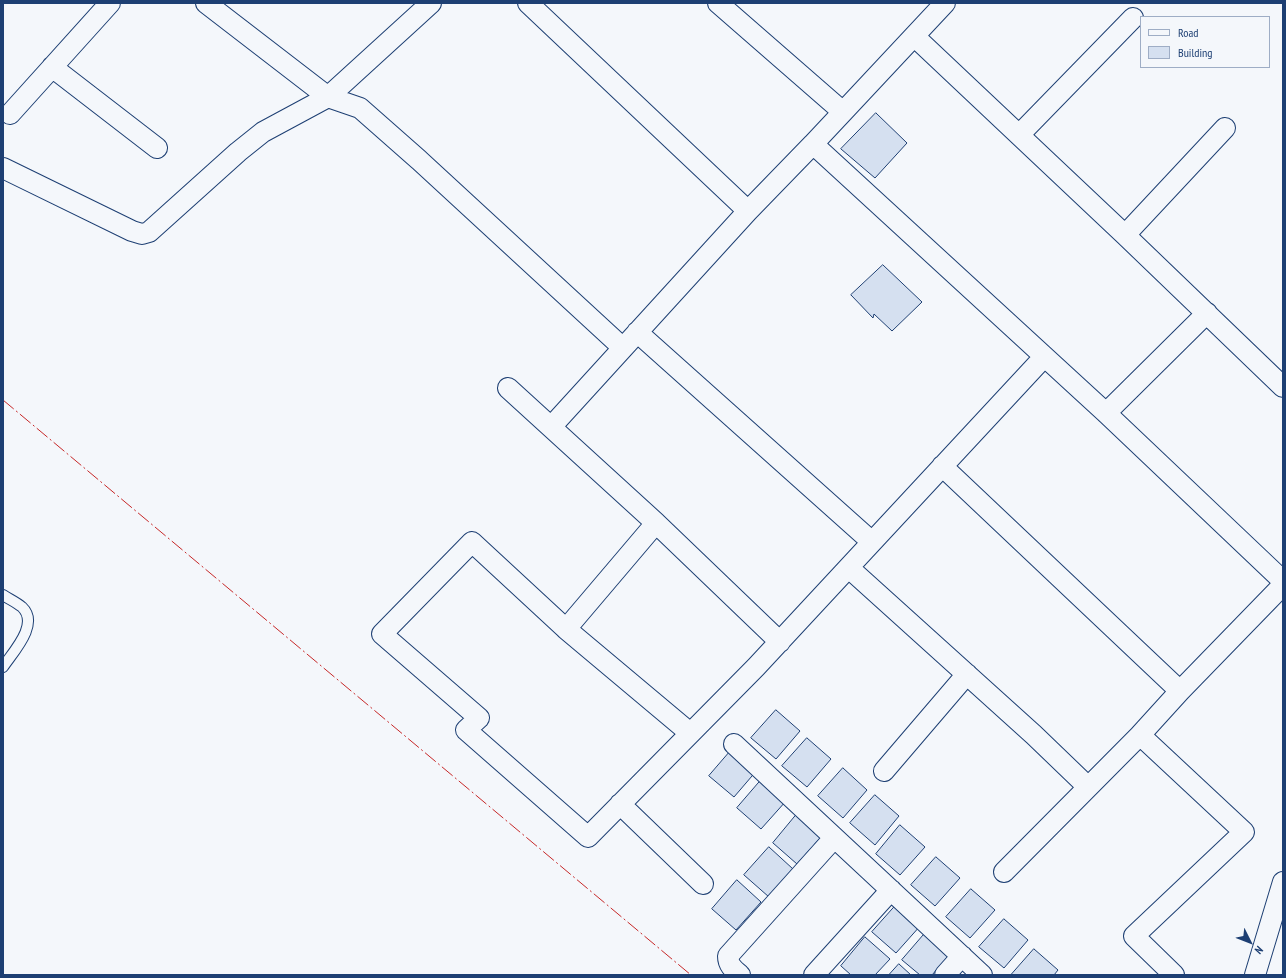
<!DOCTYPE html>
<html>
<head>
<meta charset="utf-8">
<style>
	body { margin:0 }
	#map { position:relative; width:1286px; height:978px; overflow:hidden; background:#f4f7fb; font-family:"PT Sans Narrow",sans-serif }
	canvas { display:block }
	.frame { position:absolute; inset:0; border:4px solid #1d3f73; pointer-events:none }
	.legend { position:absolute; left:1140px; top:16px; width:130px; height:52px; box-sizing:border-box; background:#f4f7fb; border:1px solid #9eadc5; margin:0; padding:5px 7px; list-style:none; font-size:12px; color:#1d3f73 }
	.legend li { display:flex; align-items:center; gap:8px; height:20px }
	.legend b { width:20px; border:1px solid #9eadc5 }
	.north { position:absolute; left:1230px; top:922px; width:40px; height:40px; -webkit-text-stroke:3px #f4f7fb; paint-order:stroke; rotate:132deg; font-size:11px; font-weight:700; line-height:16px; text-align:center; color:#1d3f73 }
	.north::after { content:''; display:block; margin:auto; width:14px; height:18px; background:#1d3f73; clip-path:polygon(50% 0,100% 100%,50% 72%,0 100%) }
</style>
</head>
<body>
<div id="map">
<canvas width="1286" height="978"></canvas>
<div class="frame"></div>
<ul class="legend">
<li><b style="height:5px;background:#f4f7fb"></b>Road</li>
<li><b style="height:11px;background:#d5e0f0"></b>Building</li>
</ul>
<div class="north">N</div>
</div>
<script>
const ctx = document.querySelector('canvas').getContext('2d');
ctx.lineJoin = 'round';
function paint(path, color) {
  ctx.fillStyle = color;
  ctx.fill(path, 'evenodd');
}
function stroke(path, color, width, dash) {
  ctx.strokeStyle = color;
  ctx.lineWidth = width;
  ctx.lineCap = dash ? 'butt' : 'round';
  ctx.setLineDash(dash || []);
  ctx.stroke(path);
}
const building = new Path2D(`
	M 876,113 L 907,143 L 875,178 L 841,149 Z
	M 883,265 L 922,302 L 892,331 L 874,314 L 873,318 L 851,295 Z
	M 776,710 L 800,731 L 776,759 L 751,738 Z
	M 807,738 L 831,759 L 807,787 L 782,766 Z
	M 734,747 L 758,769 L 734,797 L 709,776 Z
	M 843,768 L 867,790 L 843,818 L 818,796 Z
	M 762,779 L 786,801 L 761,829 L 737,808 Z
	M 875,795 L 899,816 L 875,845 L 850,823 Z
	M 797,814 L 822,836 L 797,864 L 773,843 Z
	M 900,825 L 925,847 L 900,875 L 876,854 Z
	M 769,847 L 793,869 L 769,897 L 744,875 Z
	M 936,857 L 960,878 L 935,906 L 911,885 Z
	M 737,880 L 761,902 L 736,930 L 712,909 Z
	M 971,889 L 995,910 L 970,938 L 946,917 Z
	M 897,904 L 921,925 L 896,953 L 872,932 Z
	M 1004,919 L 1028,940 L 1004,968 L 979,947 Z
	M 927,931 L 951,953 L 932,975 L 920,975 L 902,960 Z
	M 865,937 L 890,959 L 875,975 L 851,975 L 841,966 Z
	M 1034,949 L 1058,970 L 1054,975 L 1011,975 Z
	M 899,964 L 911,975 L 889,975 Z`);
paint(building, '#d5e0f0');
stroke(building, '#1d3f73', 1);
const service = new Path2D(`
	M 3,595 C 9,599 16,602 22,607 C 40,624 13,652 3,667`);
const minor = new Path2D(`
	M 206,3 L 328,97 L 360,108 L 419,160 L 623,348
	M 528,3 L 748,211
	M 718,3 L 843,112 L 813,144 L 1106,413 L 1283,581
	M 914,36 L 1125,235 L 1283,387
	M 52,67 L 157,148
	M 843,112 L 945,3
	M 10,114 L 110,3
	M 1019,135 L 1133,18
	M 3,168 L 132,231 L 142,234 L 149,232 L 238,152 L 263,132 L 328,97 L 431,3
	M 1125,235 L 1225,128
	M 637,332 L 872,542
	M 508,388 L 656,523
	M 1106,413 L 1207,313
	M 551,427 L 748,211 L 813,144
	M 942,466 L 1180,691
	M 849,568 L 1034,735 L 1088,787
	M 566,629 L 656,523 L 780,642
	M 690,733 L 566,629 L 472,542 L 382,634 L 479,718 L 466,730 L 588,837 L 756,667 L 1044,357
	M 734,744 L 982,975
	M 884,771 L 967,674
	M 620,804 L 703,884
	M 1004,872 L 1140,735
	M 740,975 C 733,969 728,965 728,956 L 834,838
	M 814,975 L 891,890
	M 945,975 L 962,956
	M 1174,975 L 1134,936 L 1244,832 L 1140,735 L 1180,691 L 1283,585
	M 1255,975 L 1283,882`);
stroke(service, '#1d3f73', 12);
stroke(minor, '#1d3f73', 22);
stroke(service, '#f4f7fb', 10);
stroke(minor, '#f4f7fb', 20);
stroke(new Path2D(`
	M 3,400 L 691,975`), '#c62828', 1, [14, 3, 2, 3]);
</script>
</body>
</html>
